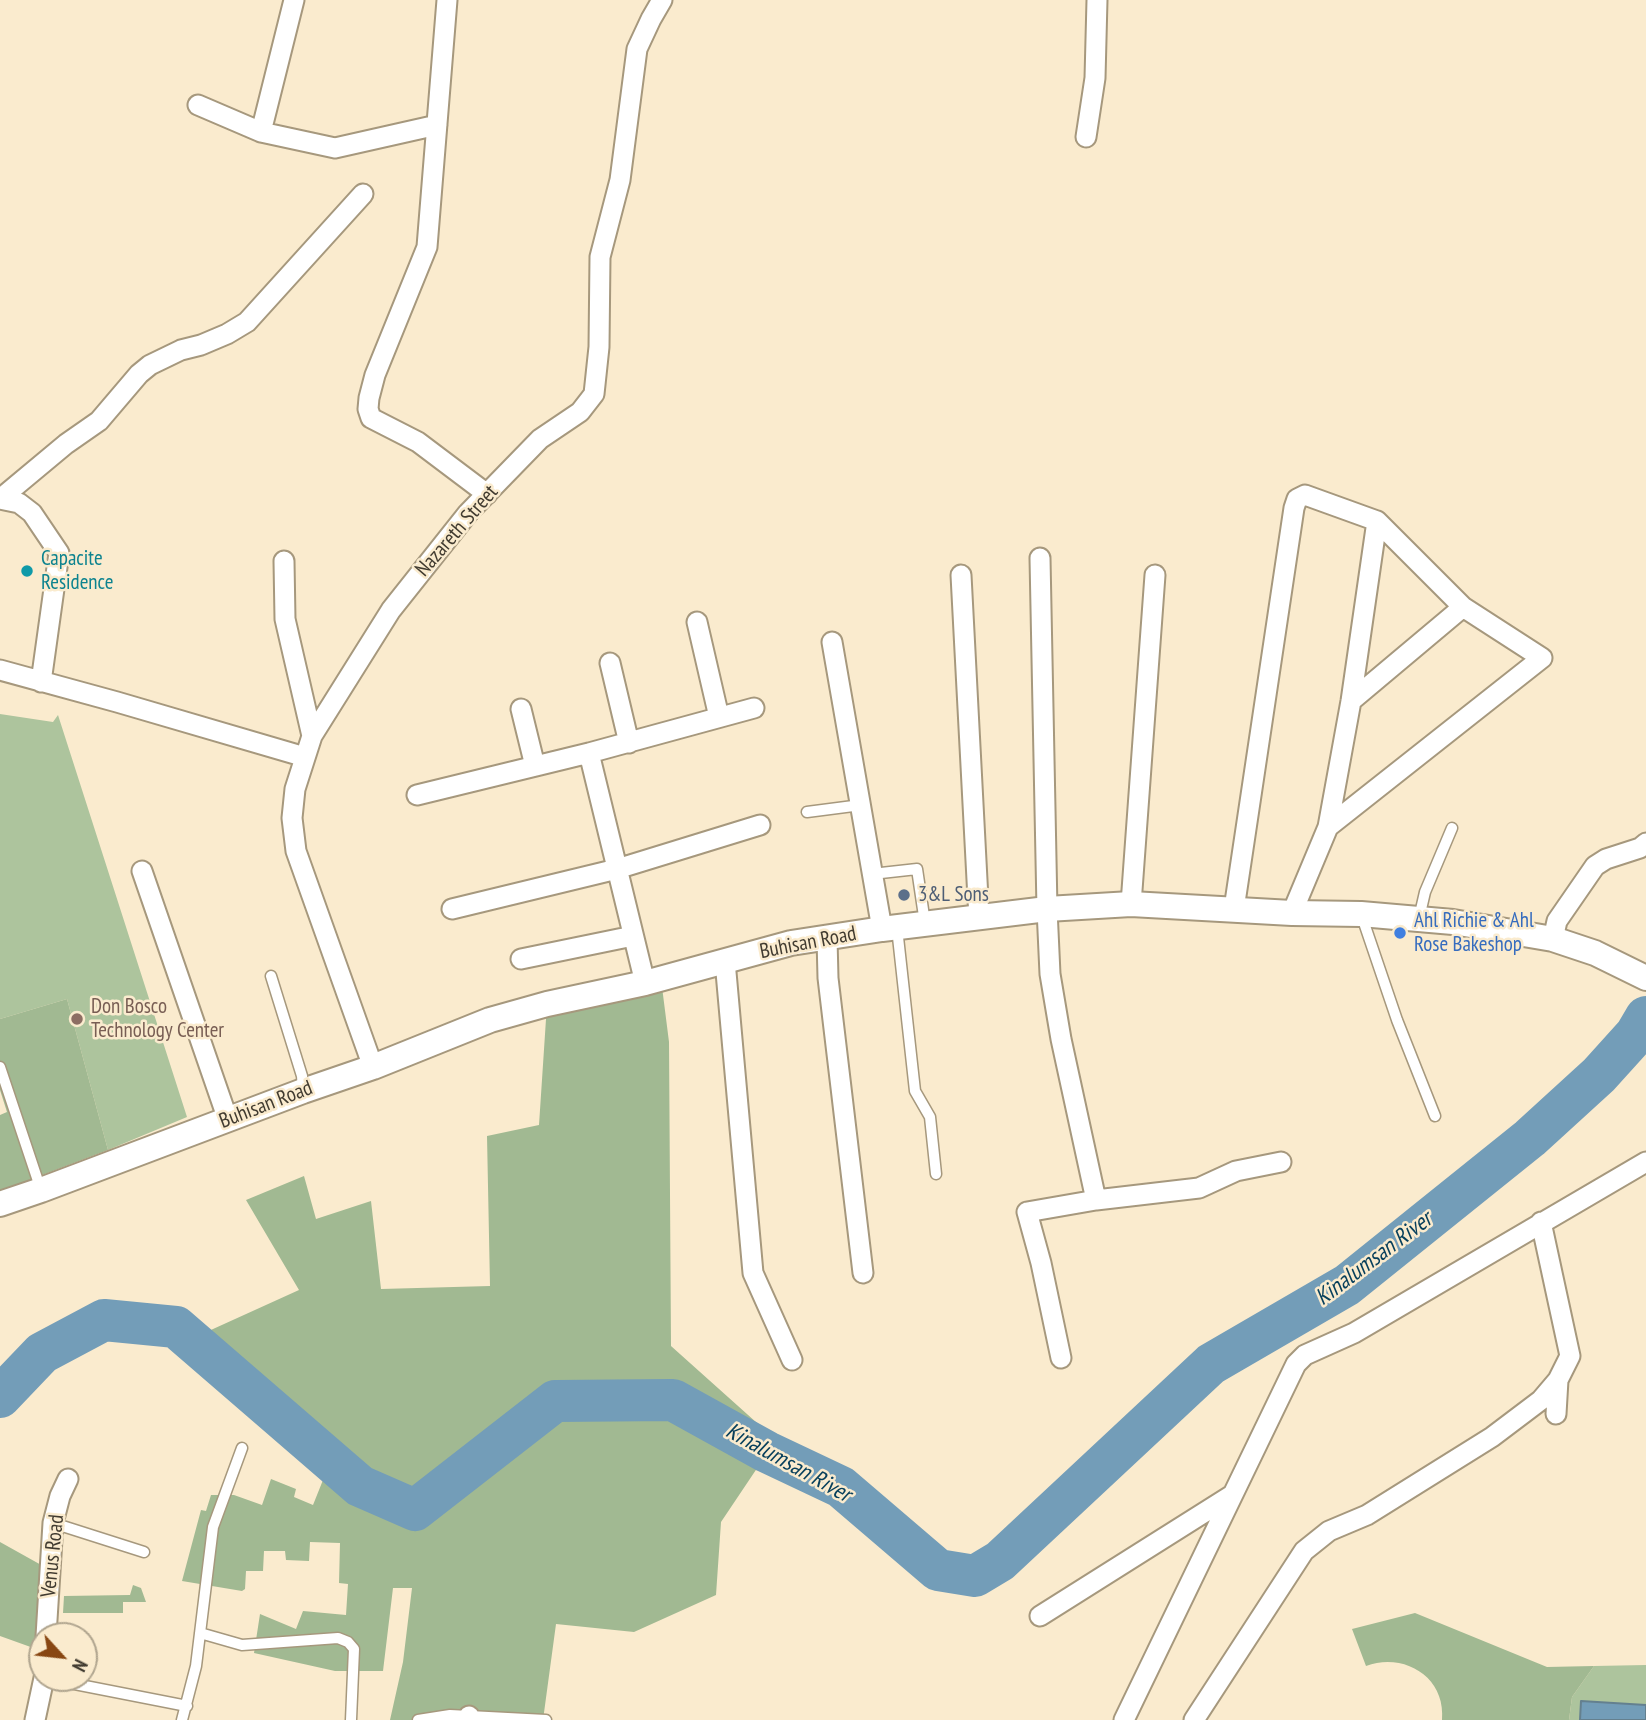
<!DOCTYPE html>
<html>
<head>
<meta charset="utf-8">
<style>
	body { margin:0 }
	#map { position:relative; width:1646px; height:1720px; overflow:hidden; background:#faebce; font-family:"PT Sans Narrow",sans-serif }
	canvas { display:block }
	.north { position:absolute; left:28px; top:1622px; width:70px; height:70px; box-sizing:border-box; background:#faebce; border:2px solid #b0a58f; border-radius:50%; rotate:117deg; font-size:19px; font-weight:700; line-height:28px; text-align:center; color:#413b30 }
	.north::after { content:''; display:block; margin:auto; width:24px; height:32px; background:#884713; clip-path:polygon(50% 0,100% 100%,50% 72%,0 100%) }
</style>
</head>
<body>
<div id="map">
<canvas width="1646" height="1720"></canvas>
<div class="north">N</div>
</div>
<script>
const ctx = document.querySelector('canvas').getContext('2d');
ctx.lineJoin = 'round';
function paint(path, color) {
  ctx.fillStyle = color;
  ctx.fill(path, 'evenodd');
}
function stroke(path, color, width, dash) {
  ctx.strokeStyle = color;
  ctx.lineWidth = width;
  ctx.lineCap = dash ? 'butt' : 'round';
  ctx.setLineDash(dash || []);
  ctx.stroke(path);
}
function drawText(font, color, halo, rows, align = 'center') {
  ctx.font = font + ' "PT Sans Narrow",sans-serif';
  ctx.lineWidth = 5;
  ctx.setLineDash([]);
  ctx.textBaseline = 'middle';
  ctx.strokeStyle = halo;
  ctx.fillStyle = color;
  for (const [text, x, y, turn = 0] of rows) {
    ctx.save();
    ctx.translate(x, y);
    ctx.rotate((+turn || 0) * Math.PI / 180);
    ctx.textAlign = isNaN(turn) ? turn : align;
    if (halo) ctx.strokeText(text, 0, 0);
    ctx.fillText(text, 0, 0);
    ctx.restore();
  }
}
paint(new Path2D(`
	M 0,714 L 53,722 L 58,715 L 187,1117 L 108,1150 L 67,999 L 0,1019 Z
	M 1646,1665 L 1646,1705 L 1581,1702 L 1580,1720 L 1569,1720 L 1572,1697 L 1594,1666 Z`), '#adc49d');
paint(new Path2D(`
	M 661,979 L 669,1042 L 671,1346 L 776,1440 L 721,1522 L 716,1595 L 634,1632 L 556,1624 L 543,1720 L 450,1715 L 417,1720 L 390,1720 L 403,1662 L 412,1588 L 393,1588 L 383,1671 L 335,1671 L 254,1653 L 260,1614 L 296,1629 L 303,1611 L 346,1615 L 348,1584 L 339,1583 L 340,1543 L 310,1542 L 309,1561 L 286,1560 L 285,1551 L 264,1551 L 263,1571 L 246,1571 L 245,1589 L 242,1591 L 182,1581 L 201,1510 L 206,1511 L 211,1495 L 234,1495 L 262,1505 L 271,1479 L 296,1489 L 294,1497 L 313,1505 L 325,1475 L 314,1464 L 318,1459 L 338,1466 L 191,1339 L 299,1290 L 246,1200 L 304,1176 L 316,1219 L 371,1201 L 381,1289 L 490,1286 L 487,1136 L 539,1125 L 547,1004 Z
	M 67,999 L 108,1150 L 0,1191 L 0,1115 L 7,1112 L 0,1090 L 0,1019 Z
	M 0,1542 L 43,1566 L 39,1650 L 0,1636 Z
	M 133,1585 L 141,1588 L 146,1602 L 123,1602 L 123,1613 L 63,1613 L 64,1596 L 130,1595 Z
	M 1415,1613 L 1547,1667 L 1594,1666 L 1572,1697 L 1569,1720 L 1442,1720 C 1446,1677 1404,1652 1366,1666 L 1352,1629 Z`), '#a1b992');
const water = new Path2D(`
	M 1581,1701 L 1646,1705 L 1646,1720 L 1580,1720 Z`);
paint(water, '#739db8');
stroke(water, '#64808f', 2);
stroke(new Path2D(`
	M 0,1397 L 42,1353 L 104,1320 L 176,1327 L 360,1486 L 415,1510 L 555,1401 L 673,1400 L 767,1452 L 841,1487 L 938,1570 L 975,1576 L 1000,1561 L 1211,1364 L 1347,1285 L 1530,1138 L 1599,1075 L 1636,1034 L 1646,1017`), '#739db8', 42);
const service = new Path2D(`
	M 807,812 L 861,805
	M 872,874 L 917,869 L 925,923
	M 1361,914 L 1397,1020 L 1435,1116
	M 1419,918 L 1425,892 L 1452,828
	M 897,928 L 915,1091 L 930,1117 L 936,1174
	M 271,976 L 302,1076 L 303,1091
	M 0,1067 L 41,1190
	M 53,1523 L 144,1552
	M 200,1633 L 242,1645 L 338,1638 L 348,1642 L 354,1649 L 351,1720
	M 44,1678 L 187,1706
	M 182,1720 L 196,1666 L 213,1527 L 242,1448
	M 418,1720 L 450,1715 L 546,1720`);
const minor = new Path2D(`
	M 447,0 L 427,247 L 375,375 L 369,398 L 368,409 L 371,418 L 418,442 L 487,494
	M 198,105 L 261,132 L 335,148 L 437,125
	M 261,132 L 294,0
	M 1086,137 L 1095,78 L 1097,0
	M 0,499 L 66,444 L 99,421 L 139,374 L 150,365 L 181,350 L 201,345 L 227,334 L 247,322 L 363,194
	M 0,499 L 19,503 L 32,513 L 59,553 L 41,682
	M 1040,558 L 1047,909 L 1050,974 L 1061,1039 L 1096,1200
	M 284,561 L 285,619 L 312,736
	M 961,575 L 979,918
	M 697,622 L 719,717
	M 832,642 L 882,929
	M 610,663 L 629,743
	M 0,670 L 117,702 L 305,757
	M 1351,701 L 1463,607
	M 521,709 L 535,766
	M 589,753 L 645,983
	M 417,795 L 589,753 L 754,708
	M 142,871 L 228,1120
	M 1131,904 L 1155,575
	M 452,909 L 617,869 L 760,825
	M 1234,909 L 1294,508 L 1297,499 L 1305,495 L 1377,521 L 1463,607 L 1542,658 L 1328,827
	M 1292,913 L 1328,827 L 1351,701 L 1377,521
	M 827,938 L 828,978 L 863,1273
	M 1553,939 L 1557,921 L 1595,866 L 1606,859 L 1640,848 L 1646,843
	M 521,959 L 633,936
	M 725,961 L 753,1273 L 792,1360
	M 373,1067 L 296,851 L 292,818 L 295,789 L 312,736 L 391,610 L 468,513 L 540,439 L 580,412 L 594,394 L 599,347 L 600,257 L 620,180 L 637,49 L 651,19 L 662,0
	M 1541,1222 L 1570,1356 L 1558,1380 L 1556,1414
	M 1061,1358 L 1041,1263 L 1027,1212 L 1096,1200 L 1199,1188 L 1236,1171 L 1281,1162
	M 1040,1616 L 1232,1495
	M 46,1636 L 53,1523 L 60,1496 L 68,1479
	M 35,1720 L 44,1678
	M 467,1720 L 469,1716
	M 1124,1720 L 1296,1364 L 1305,1355 L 1354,1333 L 1646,1162
	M 1194,1720 L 1304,1551 L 1329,1531 L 1367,1515 L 1492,1437 L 1541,1400 L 1558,1380`);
const tertiary = new Path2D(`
	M 0,1204 L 41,1190 L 303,1091 L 373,1067 L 490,1020 L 547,1004 L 645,983 L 791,943 L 882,929 L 1047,909 L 1131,904 L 1292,913 L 1361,914 L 1453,922 L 1553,939 L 1595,953 L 1646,978`);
stroke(service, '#a6987d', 13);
stroke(minor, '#a6987d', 23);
stroke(tertiary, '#a6987d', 28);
stroke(service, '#fff', 10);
stroke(minor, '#fff', 19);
stroke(tertiary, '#fff', 24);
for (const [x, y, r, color] of [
	[27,571,7,"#0f9aa8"],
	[904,895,7,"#5c6f8a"],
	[1400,933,7,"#3f7fe0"],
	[77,1019,7,"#8d6e63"]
]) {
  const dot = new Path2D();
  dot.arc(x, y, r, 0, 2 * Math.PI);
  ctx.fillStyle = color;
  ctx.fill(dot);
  stroke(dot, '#faebce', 2.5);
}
drawText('21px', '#413b30', '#faebce', [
	["Nazareth Street",457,531,-49],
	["Buhisan Road",808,943,-11],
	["Buhisan Road",266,1105,-21],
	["Venus Road",53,1556,-84]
]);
drawText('21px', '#0d838f', '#faebce', [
	["Capacite",41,559],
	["Residence",41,583]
], 'left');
drawText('21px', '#4e5e75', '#faebce', [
	["3&L Sons",918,895]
], 'left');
drawText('21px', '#366cbe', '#faebce', [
	["Ahl Richie & Ahl",1414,921],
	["Rose Bakeshop",1414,945]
], 'left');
drawText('21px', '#785e54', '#faebce', [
	["Don Bosco",91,1007],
	["Technology Center",91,1031]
], 'left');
drawText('italic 23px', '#08405c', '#faebce', [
	["Kinalumsan River",1374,1259,-37],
	["Kinalumsan River",788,1463,29]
]);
</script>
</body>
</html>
